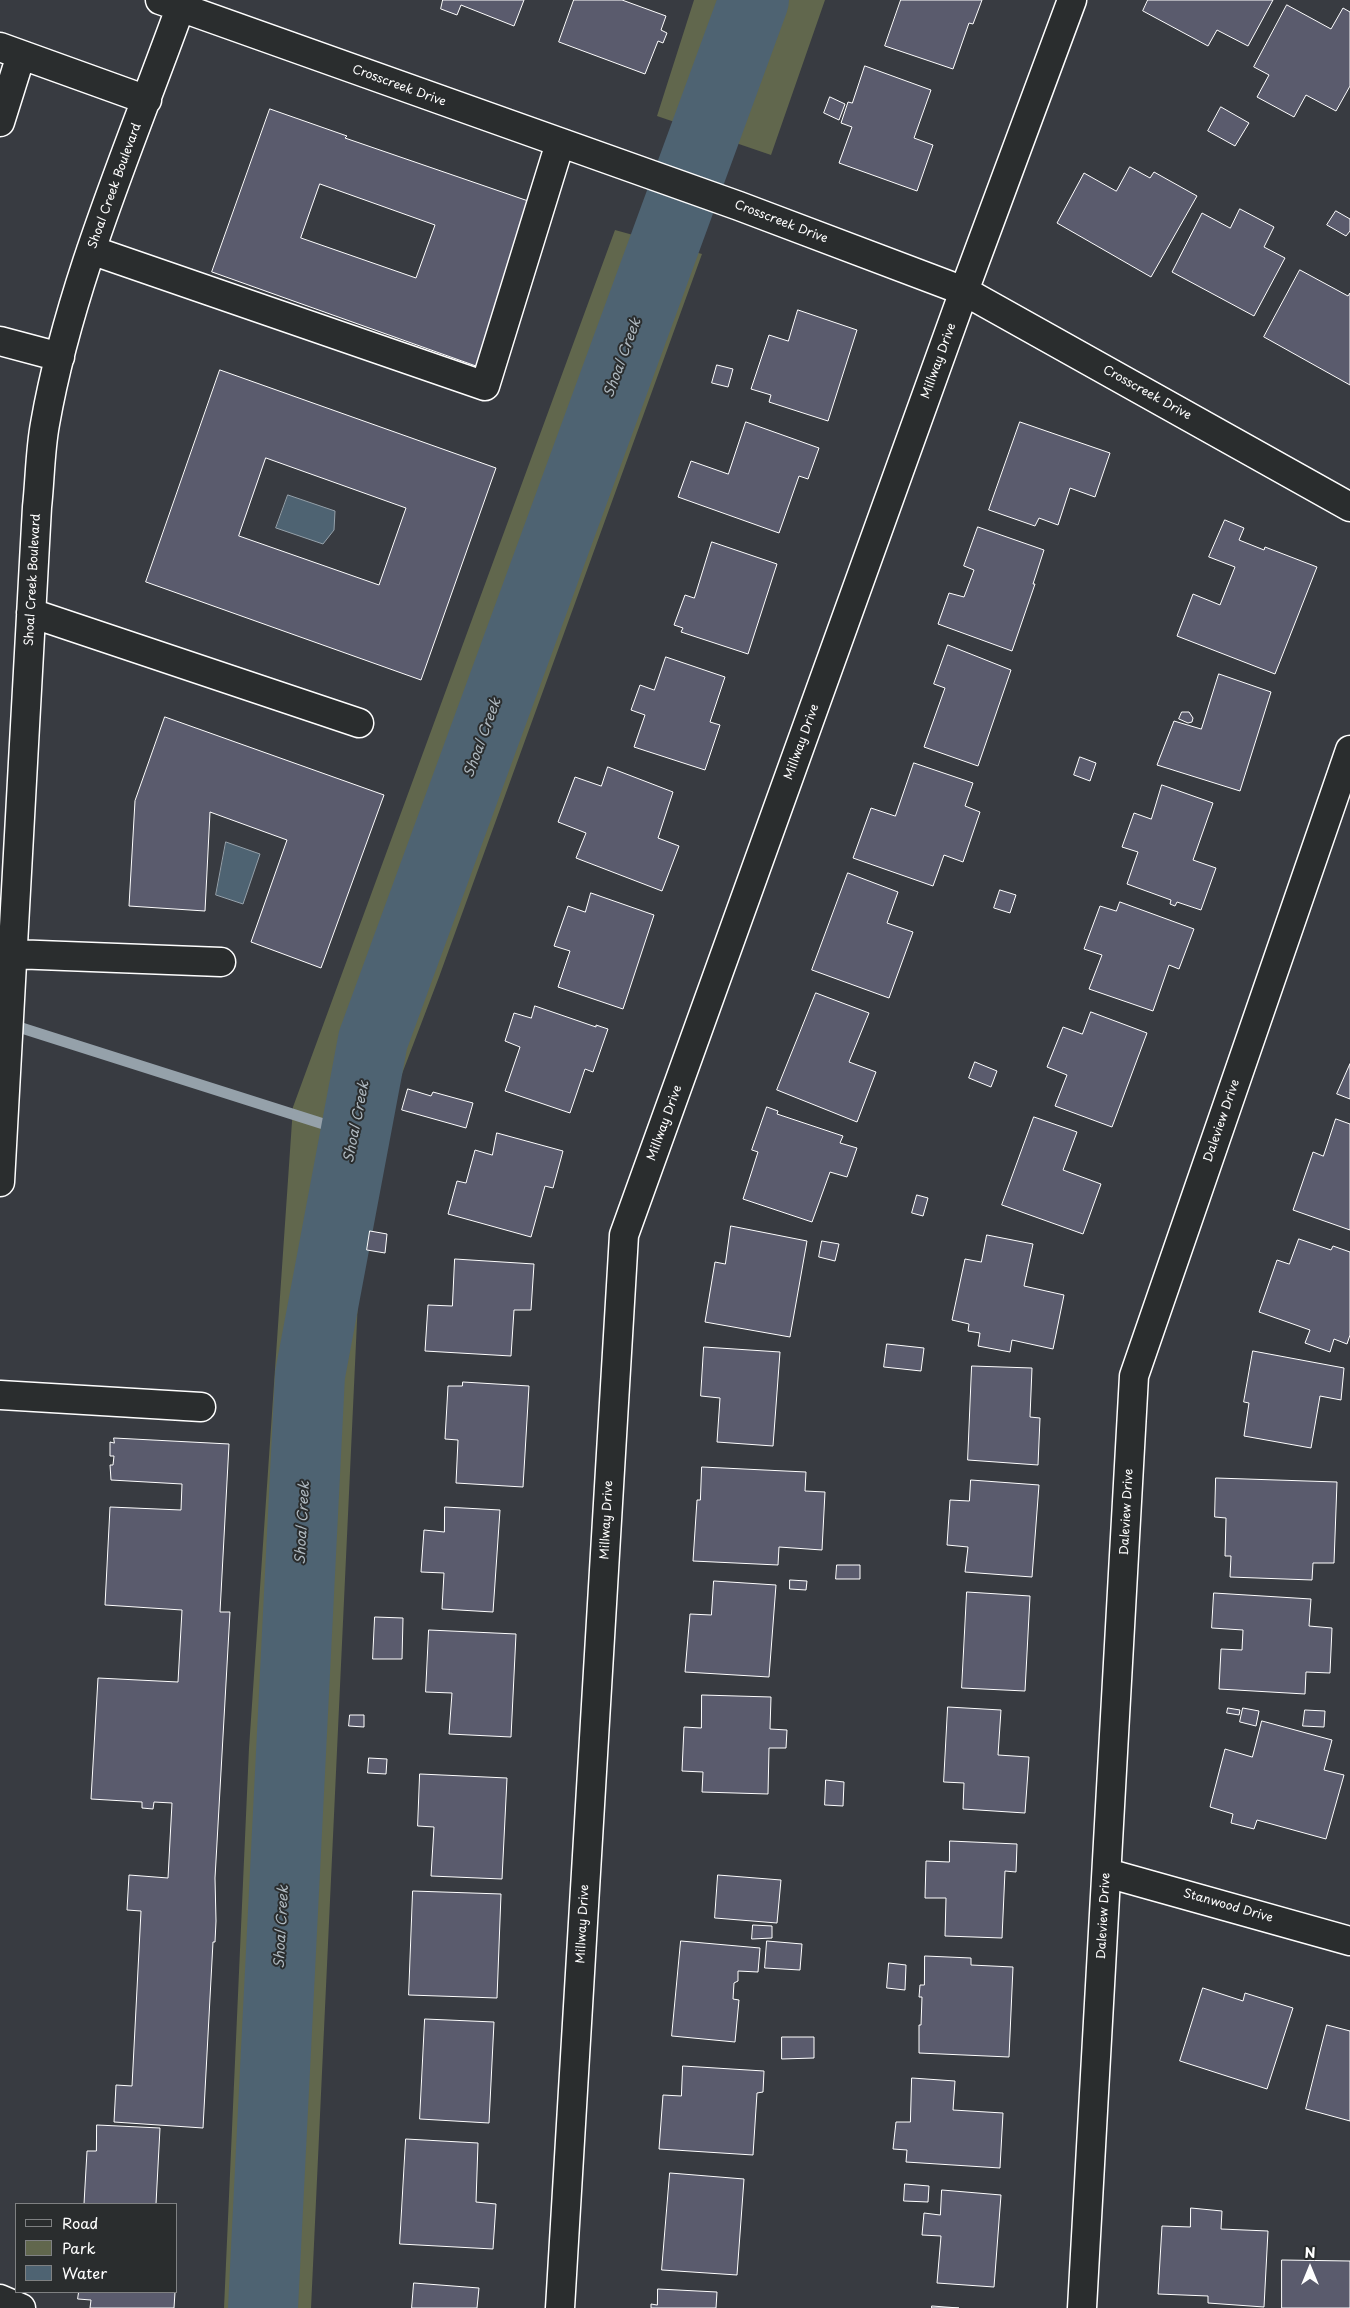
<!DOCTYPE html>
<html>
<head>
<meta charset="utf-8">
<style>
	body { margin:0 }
	#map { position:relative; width:1350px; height:2308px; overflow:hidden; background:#383b41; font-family:"Playpen Sans",sans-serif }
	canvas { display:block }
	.legend { position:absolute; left:15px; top:2203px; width:162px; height:90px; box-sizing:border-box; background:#2a2d2e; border:1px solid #7f8182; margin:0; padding:6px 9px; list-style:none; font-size:15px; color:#fff }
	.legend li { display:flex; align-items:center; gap:10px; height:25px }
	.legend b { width:25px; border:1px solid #7f8182 }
	.north { position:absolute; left:1285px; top:2243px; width:50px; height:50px; -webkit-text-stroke:4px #2a2d2e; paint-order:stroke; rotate:0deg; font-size:14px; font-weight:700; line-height:20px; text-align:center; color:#fff }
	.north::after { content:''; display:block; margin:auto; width:18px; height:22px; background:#fff; clip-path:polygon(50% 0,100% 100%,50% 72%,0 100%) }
</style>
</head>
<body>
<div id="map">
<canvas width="1350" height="2308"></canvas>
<ul class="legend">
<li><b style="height:6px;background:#2a2d2e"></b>Road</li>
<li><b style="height:14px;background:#61674d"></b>Park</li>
<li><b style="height:14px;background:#4e6372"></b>Water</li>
</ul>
<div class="north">N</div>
</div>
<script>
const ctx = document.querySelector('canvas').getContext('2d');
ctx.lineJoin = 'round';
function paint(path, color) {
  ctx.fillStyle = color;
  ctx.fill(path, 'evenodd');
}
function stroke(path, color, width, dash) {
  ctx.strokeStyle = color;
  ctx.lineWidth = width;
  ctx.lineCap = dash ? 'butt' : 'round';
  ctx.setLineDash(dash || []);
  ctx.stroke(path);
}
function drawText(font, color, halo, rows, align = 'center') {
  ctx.font = font + ' "Playpen Sans",sans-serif';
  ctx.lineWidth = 4;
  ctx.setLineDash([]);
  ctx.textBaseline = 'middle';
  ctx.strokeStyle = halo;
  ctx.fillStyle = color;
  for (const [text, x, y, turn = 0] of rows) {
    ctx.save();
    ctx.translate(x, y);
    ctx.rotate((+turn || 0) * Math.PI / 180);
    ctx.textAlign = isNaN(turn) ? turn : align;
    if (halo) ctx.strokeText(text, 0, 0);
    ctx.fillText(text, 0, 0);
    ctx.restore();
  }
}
paint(new Path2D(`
	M 694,0 L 825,0 L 771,155 L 657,116 Z
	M 615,230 L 702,254 L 439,977 L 392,1100 L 358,1300 L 311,2308 L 224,2308 L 249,1748 L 293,1107 Z`), '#61674d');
const water = new Path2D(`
	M 288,495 L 335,511 L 334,530 L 323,544 L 276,528 Z
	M 226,842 L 260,854 L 243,904 L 216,895 Z`);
paint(water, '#4e6372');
stroke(water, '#95a1aa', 1);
stroke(new Path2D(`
	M 9,1024 L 355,1134`), '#95a1aa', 11);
stroke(new Path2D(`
	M 263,2308 L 310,1375 L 373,1040 L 754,0`), '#4e6372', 70);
const building = new Path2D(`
	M 443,0 L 524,0 L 514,26 L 461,5 L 457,15 L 441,9 Z
	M 574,0 L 622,0 L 666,16 L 661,30 L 667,33 L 663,43 L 658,41 L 645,74 L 559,42 Z
	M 901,0 L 982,0 L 973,24 L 969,23 L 953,69 L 885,46 Z
	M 1148,0 L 1273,0 L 1248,46 L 1217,30 L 1208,46 L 1143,11 Z
	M 1287,5 L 1331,29 L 1343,8 L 1350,12 L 1350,86 L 1336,111 L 1306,95 L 1294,117 L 1257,97 L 1269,75 L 1254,67 Z
	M 865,66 L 931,90 L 914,138 L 933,145 L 917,191 L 839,163 L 852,127 L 841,123 L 848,102 L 852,103 Z
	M 830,97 L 845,104 L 839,120 L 824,113 Z
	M 1221,107 L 1249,123 L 1235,146 L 1208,131 Z
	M 270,109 L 347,136 L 345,138 L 534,203 L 476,366 L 212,272 ZM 320,184 L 435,225 L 416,278 L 301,238 Z
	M 1130,167 L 1150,178 L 1154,172 L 1197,196 L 1151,277 L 1057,223 L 1084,173 L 1116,191 Z
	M 1240,209 L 1274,227 L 1264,247 L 1285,258 L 1254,316 L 1172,272 L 1202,213 L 1230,228 Z
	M 1336,211 L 1350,219 L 1350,231 L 1346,236 L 1327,225 Z
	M 1300,270 L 1348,296 L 1350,293 L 1350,385 L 1264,337 Z
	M 798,310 L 857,330 L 828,421 L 769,402 L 771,395 L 751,389 L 769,335 L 788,341 Z
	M 717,365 L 733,369 L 728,387 L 712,383 Z
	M 220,370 L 496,468 L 421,680 L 146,582 ZM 266,458 L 406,508 L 379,585 L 239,536 Z
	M 746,422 L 819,448 L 808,479 L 799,476 L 779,533 L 678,497 L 691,461 L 728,474 Z
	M 1020,422 L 1110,453 L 1095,497 L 1070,488 L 1058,525 L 1039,518 L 1035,526 L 989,510 Z
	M 1225,520 L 1244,528 L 1239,540 L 1264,550 L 1265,547 L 1317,567 L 1275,674 L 1177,636 L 1193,594 L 1220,605 L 1235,567 L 1209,557 Z
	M 978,527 L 1044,550 L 1033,584 L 1035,584 L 1012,651 L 938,624 L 949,593 L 964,597 L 974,570 L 964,566 Z
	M 712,542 L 777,564 L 748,654 L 681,632 L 683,628 L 674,625 L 685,595 L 694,598 Z
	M 948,645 L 1011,670 L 978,766 L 924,747 L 945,688 L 934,684 Z
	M 666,657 L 725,677 L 710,722 L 720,725 L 705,770 L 634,747 L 645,715 L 631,710 L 640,685 L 654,690 Z
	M 1219,674 L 1271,692 L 1240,791 L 1157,765 L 1174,721 L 1201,729 Z
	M 1182,712 L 1189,712 L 1193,718 L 1192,722 L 1188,723 L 1179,719 Z
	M 165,717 L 384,795 L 321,968 L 251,942 L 287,840 L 210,812 L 205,911 L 129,906 L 135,801 Z
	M 1080,757 L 1096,763 L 1090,781 L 1074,775 Z
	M 914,763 L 973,783 L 965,806 L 980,812 L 963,862 L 944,855 L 933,886 L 853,858 L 871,808 L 895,816 Z
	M 608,767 L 673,792 L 658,838 L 679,846 L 662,891 L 576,858 L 586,833 L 558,822 L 575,777 L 601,786 Z
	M 1162,785 L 1213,803 L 1193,860 L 1216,868 L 1201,910 L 1177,902 L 1175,906 L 1170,904 L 1171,900 L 1127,884 L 1138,852 L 1122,847 L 1134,813 L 1151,819 Z
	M 848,873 L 898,892 L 887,923 L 913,932 L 889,998 L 812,970 Z
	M 1000,890 L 1016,895 L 1010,913 L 994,908 Z
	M 591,893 L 654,915 L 623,1009 L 558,987 L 570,951 L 554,946 L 568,906 L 585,912 Z
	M 1120,902 L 1194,929 L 1179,969 L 1169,965 L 1153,1011 L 1089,989 L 1102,955 L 1084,949 L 1100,906 L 1116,911 Z
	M 816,993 L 869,1013 L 849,1062 L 876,1072 L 857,1122 L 777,1090 Z
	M 535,1006 L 596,1027 L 596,1025 L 608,1029 L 593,1072 L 585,1069 L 570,1113 L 505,1091 L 520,1047 L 505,1041 L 514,1013 L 531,1018 Z
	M 1091,1012 L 1147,1033 L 1112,1127 L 1055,1106 L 1067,1075 L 1047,1067 L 1063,1027 L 1082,1034 Z
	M 975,1062 L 997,1071 L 991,1087 L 969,1078 Z
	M 1350,1064 L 1350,1099 L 1337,1094 Z
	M 408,1089 L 431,1096 L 433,1092 L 473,1103 L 466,1128 L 402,1110 Z
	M 767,1107 L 778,1111 L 777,1114 L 843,1136 L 840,1143 L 857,1148 L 847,1177 L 830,1172 L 812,1222 L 743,1199 L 758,1152 L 752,1150 Z
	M 1034,1117 L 1077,1132 L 1063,1170 L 1101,1184 L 1083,1234 L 1002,1205 Z
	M 1336,1119 L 1350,1124 L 1350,1230 L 1293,1210 L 1313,1152 L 1323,1156 Z
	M 497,1133 L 563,1151 L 553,1188 L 545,1186 L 531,1237 L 448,1214 L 457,1181 L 466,1183 L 475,1150 L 492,1155 Z
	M 917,1195 L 928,1198 L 923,1216 L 912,1213 Z
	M 731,1226 L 807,1241 L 790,1337 L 705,1322 L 715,1262 L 725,1264 Z
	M 370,1231 L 387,1234 L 385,1253 L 367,1250 Z
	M 987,1235 L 1033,1244 L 1024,1286 L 1064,1295 L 1053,1349 L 1012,1340 L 1010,1352 L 978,1346 L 980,1333 L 968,1331 L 969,1324 L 952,1320 L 965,1259 L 981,1262 Z
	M 1299,1239 L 1331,1250 L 1333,1246 L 1350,1252 L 1350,1335 L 1347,1344 L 1334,1339 L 1330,1352 L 1305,1343 L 1310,1330 L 1259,1312 L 1277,1260 L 1289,1264 Z
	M 822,1241 L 839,1244 L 835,1261 L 819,1257 Z
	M 455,1259 L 534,1264 L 531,1310 L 514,1310 L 511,1356 L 425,1351 L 428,1305 L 452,1306 Z
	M 887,1344 L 924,1348 L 921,1371 L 884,1367 Z
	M 704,1347 L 780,1352 L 773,1446 L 717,1442 L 720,1398 L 701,1396 Z
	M 1253,1351 L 1344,1368 L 1341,1400 L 1320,1396 L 1311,1448 L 1244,1436 L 1249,1403 L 1244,1402 Z
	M 972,1366 L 1032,1368 L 1030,1417 L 1040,1418 L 1038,1465 L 968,1460 Z
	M 463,1382 L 529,1386 L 523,1487 L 456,1483 L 458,1440 L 445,1439 L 448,1386 L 462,1386 Z
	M 114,1438 L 229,1444 L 220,1612 L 230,1612 L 215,1878 L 216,1921 L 215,1942 L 213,1942 L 203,2128 L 114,2122 L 116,2085 L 132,2086 L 141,1911 L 127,1910 L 129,1875 L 168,1878 L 172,1803 L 154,1802 L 153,1809 L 142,1808 L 142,1802 L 91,1799 L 98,1678 L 178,1682 L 182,1610 L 105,1605 L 110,1507 L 181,1510 L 182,1484 L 111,1480 L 110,1465 L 113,1465 L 114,1456 L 110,1456 L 110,1442 L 114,1443 Z
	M 702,1467 L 806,1472 L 805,1491 L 825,1492 L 822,1550 L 779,1547 L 778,1565 L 693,1561 L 697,1500 L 700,1500 Z
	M 1216,1478 L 1337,1482 L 1334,1563 L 1313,1563 L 1312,1580 L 1230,1577 L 1231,1556 L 1225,1556 L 1226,1518 L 1215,1517 Z
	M 971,1480 L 1039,1485 L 1032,1577 L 965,1572 L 968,1547 L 947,1545 L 950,1500 L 969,1501 Z
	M 445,1507 L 500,1510 L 493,1612 L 442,1609 L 444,1573 L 421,1572 L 424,1530 L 444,1532 Z
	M 837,1565 L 860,1565 L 860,1579 L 836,1579 Z
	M 790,1580 L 807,1581 L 806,1590 L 790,1589 Z
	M 714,1581 L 776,1585 L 769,1677 L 685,1672 L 690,1614 L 711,1615 Z
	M 967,1592 L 1030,1596 L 1025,1691 L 962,1688 Z
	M 1214,1593 L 1311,1599 L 1309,1626 L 1332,1628 L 1330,1673 L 1306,1672 L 1305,1694 L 1219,1689 L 1221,1649 L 1242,1650 L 1243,1630 L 1212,1628 Z
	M 375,1617 L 403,1618 L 402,1659 L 373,1659 Z
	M 429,1630 L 516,1634 L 511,1737 L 449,1734 L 452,1693 L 426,1692 Z
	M 702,1695 L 771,1697 L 770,1729 L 787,1730 L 786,1748 L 769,1748 L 768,1794 L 702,1792 L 703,1772 L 682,1771 L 684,1727 L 701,1728 Z
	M 948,1707 L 1001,1710 L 998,1755 L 1029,1757 L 1025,1813 L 963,1809 L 964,1783 L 944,1782 Z
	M 1228,1708 L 1240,1710 L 1239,1715 L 1227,1713 Z
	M 1243,1708 L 1259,1711 L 1256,1726 L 1240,1722 Z
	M 1305,1710 L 1325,1711 L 1324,1727 L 1303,1726 Z
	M 350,1715 L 364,1715 L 364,1727 L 349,1726 Z
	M 1262,1721 L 1332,1740 L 1324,1770 L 1344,1775 L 1326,1839 L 1257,1820 L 1254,1829 L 1231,1823 L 1233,1814 L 1210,1807 L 1225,1749 L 1252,1757 Z
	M 369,1758 L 387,1759 L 386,1774 L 368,1773 Z
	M 420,1774 L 507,1778 L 502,1879 L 431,1876 L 434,1827 L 418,1826 Z
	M 826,1780 L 844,1782 L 843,1806 L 825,1805 Z
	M 950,1841 L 1017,1844 L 1016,1872 L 1005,1871 L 1002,1938 L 945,1936 L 946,1898 L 925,1898 L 926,1861 L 949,1862 Z
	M 718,1875 L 781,1880 L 777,1923 L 715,1918 Z
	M 413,1891 L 501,1894 L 497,1998 L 409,1995 Z
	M 753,1925 L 772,1926 L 772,1938 L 752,1939 Z
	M 681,1941 L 760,1948 L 758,1972 L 738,1971 L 738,1981 L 734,1983 L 733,1999 L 739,2000 L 735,2042 L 672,2036 Z
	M 767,1941 L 802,1944 L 800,1970 L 765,1968 Z
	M 925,1956 L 971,1958 L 971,1965 L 1013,1967 L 1009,2057 L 919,2053 L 919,2025 L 921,2025 L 922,1997 L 919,1997 L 920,1985 L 924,1985 Z
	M 889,1963 L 906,1965 L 905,1990 L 887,1988 Z
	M 1203,1988 L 1243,2001 L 1245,1993 L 1293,2008 L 1267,2089 L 1180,2061 Z
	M 425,2019 L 494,2022 L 489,2123 L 420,2119 Z
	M 1327,2025 L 1350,2031 L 1350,2121 L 1306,2109 Z
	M 782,2037 L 814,2037 L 814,2058 L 782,2059 Z
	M 683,2066 L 764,2071 L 763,2092 L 757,2093 L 753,2155 L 659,2149 L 663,2095 L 681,2096 Z
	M 912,2078 L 955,2081 L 953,2110 L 1003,2113 L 1000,2168 L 906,2162 L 907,2150 L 893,2149 L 896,2122 L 910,2122 Z
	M 97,2125 L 160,2128 L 156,2204 L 84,2204 L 87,2151 L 96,2151 Z
	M 406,2139 L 478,2143 L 476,2202 L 496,2204 L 493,2249 L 400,2244 Z
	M 670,2173 L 744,2179 L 737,2275 L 662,2270 Z
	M 905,2184 L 929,2186 L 928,2202 L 904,2201 Z
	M 942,2190 L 1001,2195 L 994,2287 L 937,2283 L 941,2236 L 922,2235 L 924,2213 L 940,2215 Z
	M 1191,2208 L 1222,2211 L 1221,2229 L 1268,2231 L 1264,2307 L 1208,2303 L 1208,2296 L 1158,2294 L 1162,2226 L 1190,2227 Z
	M 1282,2260 L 1350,2261 L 1350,2308 L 1282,2308 Z
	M 414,2283 L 479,2288 L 477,2308 L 412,2308 Z
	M 658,2289 L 717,2292 L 716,2308 L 651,2308 L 651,2304 L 657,2305 Z
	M 79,2292 L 175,2292 L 174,2308 L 90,2308 L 91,2300 L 78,2299 Z
	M 932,2306 L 959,2308 L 932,2308 Z`);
paint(building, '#5a5b6d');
stroke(building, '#fff', 1);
const minor = new Path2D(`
	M 160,0 L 739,206 L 964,291 L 1350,507
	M 0,47 L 147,100
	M 0,122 L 21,55
	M 91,250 L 485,386 L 560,143
	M 0,341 L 60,357
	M 31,613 L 359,723
	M 0,951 L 13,954 L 221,962
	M 0,1182 L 37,507 C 40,480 40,451 45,424 C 70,281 134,137 183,0
	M 0,1395 L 201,1407
	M 1107,1873 L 1350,1941
	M 0,2299 L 21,2308
	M 560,2308 L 624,1235 L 964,291 L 1072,0
	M 1082,2308 L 1134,1376 L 1350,750`);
stroke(minor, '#fff', 31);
stroke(minor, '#2a2d2e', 28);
drawText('12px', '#fff', '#2a2d2e', [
	["Crosscreek Drive",399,86,20],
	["Shoal Creek Boulevard",115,186,-70],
	["Crosscreek Drive",781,222,21],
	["Millway Drive",939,361,-70],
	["Crosscreek Drive",1147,393,29],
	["Shoal Creek Boulevard",33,580,-87],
	["Millway Drive",802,742,-70],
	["Daleview Drive",1222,1121,-71],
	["Millway Drive",665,1123,-70],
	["Daleview Drive",1127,1512,-87],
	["Millway Drive",607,1520,-87],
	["Stanwood Drive",1228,1906,16],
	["Daleview Drive",1104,1916,-87],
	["Millway Drive",583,1924,-87]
]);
drawText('italic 14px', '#afb9c0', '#2a2d2e', [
	["Shoal Creek",623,358,-70],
	["Shoal Creek",483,738,-70],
	["Shoal Creek",357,1122,-79],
	["Shoal Creek",303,1523,-87],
	["Shoal Creek",282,1927,-87]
]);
</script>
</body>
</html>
